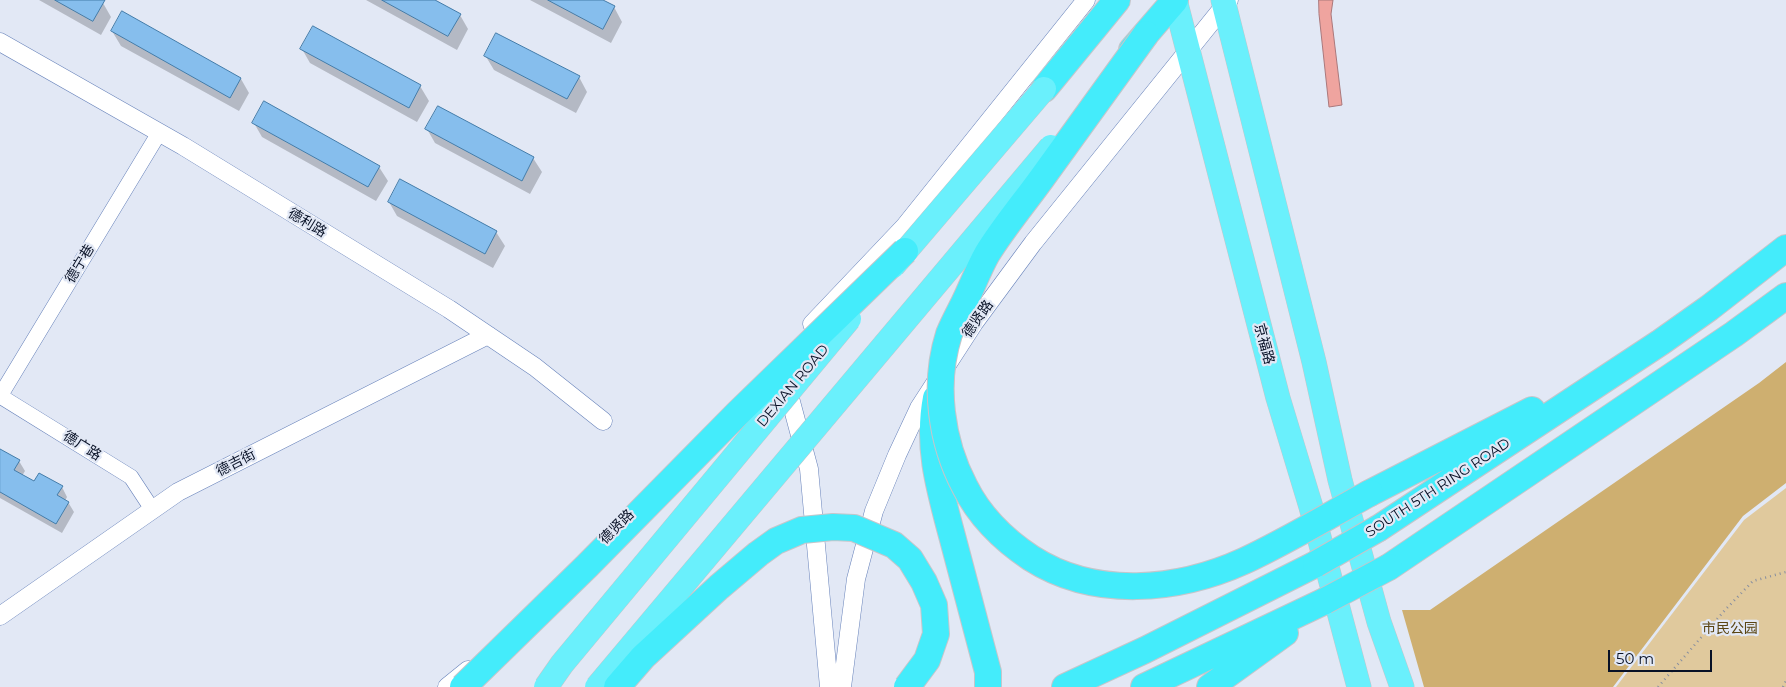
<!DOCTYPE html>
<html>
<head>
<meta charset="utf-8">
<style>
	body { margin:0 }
	#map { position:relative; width:1786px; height:687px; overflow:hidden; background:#e2e8f5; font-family:Montserrat,sans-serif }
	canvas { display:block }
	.scale { position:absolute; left:1608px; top:650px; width:104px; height:22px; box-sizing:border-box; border:2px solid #081126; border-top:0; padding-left:6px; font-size:15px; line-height:18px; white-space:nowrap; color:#081126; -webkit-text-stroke:4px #e2e8f5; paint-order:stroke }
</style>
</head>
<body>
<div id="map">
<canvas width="1786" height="687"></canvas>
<div class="scale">50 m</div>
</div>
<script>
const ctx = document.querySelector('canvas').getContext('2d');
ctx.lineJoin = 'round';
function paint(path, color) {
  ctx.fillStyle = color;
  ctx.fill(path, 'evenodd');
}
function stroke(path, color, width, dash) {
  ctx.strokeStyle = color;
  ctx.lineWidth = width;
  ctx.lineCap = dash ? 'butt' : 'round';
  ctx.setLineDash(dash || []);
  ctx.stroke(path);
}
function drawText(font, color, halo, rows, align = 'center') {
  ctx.font = font + ' Montserrat,"Noto Sans SC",sans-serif';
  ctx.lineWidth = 4.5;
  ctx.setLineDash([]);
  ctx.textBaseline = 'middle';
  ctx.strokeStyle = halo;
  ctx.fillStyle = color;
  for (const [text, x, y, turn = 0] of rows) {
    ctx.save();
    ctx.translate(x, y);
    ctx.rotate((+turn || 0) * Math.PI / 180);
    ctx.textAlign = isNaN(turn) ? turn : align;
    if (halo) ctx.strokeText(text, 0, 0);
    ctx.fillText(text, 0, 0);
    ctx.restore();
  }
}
paint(new Path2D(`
	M 1786,488 L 1786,687 L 1616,687 L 1744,520 Z`), '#e0c99d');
paint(new Path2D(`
	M 1786,362 L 1786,483 L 1743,516 L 1613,687 L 1424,687 L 1402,610 L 1430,610 L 1759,383 Z`), '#ceaf70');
const water = new Path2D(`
	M 1319,0 L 1333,0 L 1331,14 L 1342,105 L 1329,107 L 1319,14 Z`);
paint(water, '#efa49f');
stroke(water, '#aa787b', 1);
paint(new Path2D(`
	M 39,0 L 97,0 L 103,3 L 111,17 L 101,35 Z
	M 366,0 L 433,0 L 460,15 L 468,29 L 457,50 Z
	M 530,0 L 600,0 L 614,7 L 622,22 L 611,43 Z
	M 313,28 L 420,86 L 429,101 L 417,122 L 310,63 L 302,49 Z
	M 112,31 L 241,79 L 249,93 L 239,111 L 121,46 Z
	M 485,55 L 579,77 L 587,92 L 576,113 L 494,70 Z
	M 254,123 L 379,167 L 388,181 L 376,201 L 262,137 Z
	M 427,129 L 533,158 L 542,172 L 530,194 L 435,143 Z
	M 389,202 L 496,232 L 505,246 L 493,268 L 397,216 Z
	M 0,450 L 19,461 L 25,471 L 22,476 L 34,483 L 62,487 L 67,497 L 65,501 L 68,502 L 74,512 L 62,533 L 0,498 Z`), '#0003');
const building = new Path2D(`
	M 55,0 L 105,0 L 93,21 Z
	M 382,0 L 435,0 L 461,14 L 448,36 Z
	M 548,0 L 603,0 L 615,6 L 603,29 Z
	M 122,11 L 241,78 L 230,98 L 111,31 Z
	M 313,26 L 421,85 L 409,108 L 300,49 Z
	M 496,33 L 580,76 L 567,99 L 484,56 Z
	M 264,101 L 380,166 L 368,187 L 252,123 Z
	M 438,106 L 534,157 L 522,181 L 425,129 Z
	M 400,179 L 497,231 L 485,254 L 388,202 Z
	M 0,449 L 20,460 L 14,470 L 34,481 L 39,473 L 63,486 L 57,495 L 69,502 L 56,524 L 0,492 Z`);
paint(building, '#86beed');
stroke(building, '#437ca9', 1);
const minor = new Path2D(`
	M 152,509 L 131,477 L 0,396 L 159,133`);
const tertiary = new Path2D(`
	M 0,42 L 183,146 L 449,309 L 535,367 L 603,421
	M 812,324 L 905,226 L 1086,0
	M 786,383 L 809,469 L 829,687
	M 0,616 L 178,492 L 488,335
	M 447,687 L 468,670
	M 842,687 L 856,579 L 874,511 L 897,455 L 919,408 L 974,323 L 1033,243 L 1229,0`);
const trunk = new Path2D(`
	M 1175,0 L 1278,398 L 1311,507 L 1359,687
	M 1223,0 L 1314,362 L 1340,480 L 1379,622 L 1402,687`);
const motorway = new Path2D(`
	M 1132,50 L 1175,0
	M 1044,89 L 1117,0
	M 936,398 C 926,450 942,497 955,547 C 966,589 977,631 988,672 L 988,687
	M 1370,493 L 1532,410
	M 1379,528 L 1661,342 L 1709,308 L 1786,248
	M 1389,567 L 1734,334 L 1786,296
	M 1065,687 L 1145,650 L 1316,564
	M 1144,687 L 1325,601
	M 1210,687 L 1285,633`);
stroke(minor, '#6782ba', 16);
stroke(tertiary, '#6782ba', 19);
stroke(trunk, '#c4c6cb', 25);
stroke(motorway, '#c4c6cb', 28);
stroke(new Path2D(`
	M 1658,687 L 1725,610 L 1753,581 L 1786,572
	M 1783,687 L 1786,681`), '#878e9f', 2.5, [1, 4]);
stroke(minor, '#fff', 15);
stroke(tertiary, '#fff', 18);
stroke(trunk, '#6af0fc', 24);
stroke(motorway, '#44ecfb', 26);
const trunkBridge = new Path2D(`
	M 893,266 L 1044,89
	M 546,687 L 562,664 L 849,319
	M 597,687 L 1051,147`);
const motorwayBridge = new Path2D(`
	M 1146,34 C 1111,82 1077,130 1042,178 C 1024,203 1003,228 987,254 C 978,270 972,287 964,303 C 959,313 953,324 949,334 C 933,384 941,442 965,487 C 980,517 1004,540 1031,558 C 1095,599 1178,591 1244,561 C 1287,541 1328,516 1370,493
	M 1316,564 L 1379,528
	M 1325,601 L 1389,567
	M 463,687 L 587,566 L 738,413 L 905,251
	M 617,687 L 643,657 L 719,587 L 758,554 L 776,541 L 802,530 L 833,527 L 854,528 L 894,545 L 910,559 L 924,582 L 934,605 L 936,634 L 927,660 L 907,687`);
stroke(trunkBridge, '#c4c6cb', 25, []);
stroke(motorwayBridge, '#c4c6cb', 28, []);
stroke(trunkBridge, '#6af0fc', 24);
stroke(motorwayBridge, '#44ecfb', 26);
drawText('14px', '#081126', '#e2e8f5', [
	["德利路",307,223,31],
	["德宁巷",80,264,-59],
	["德贤路",978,319,-55],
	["京福路",1264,344,75],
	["DEXIAN ROAD",793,386,-50],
	["德广路",82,446,32],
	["德吉街",236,463,-27],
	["SOUTH 5TH RING ROAD",1438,488,-33],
	["德贤路",617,527,-45]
]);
drawText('14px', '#5a4513', '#e2e8f5', [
	["市民公园",1730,629]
]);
</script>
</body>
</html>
